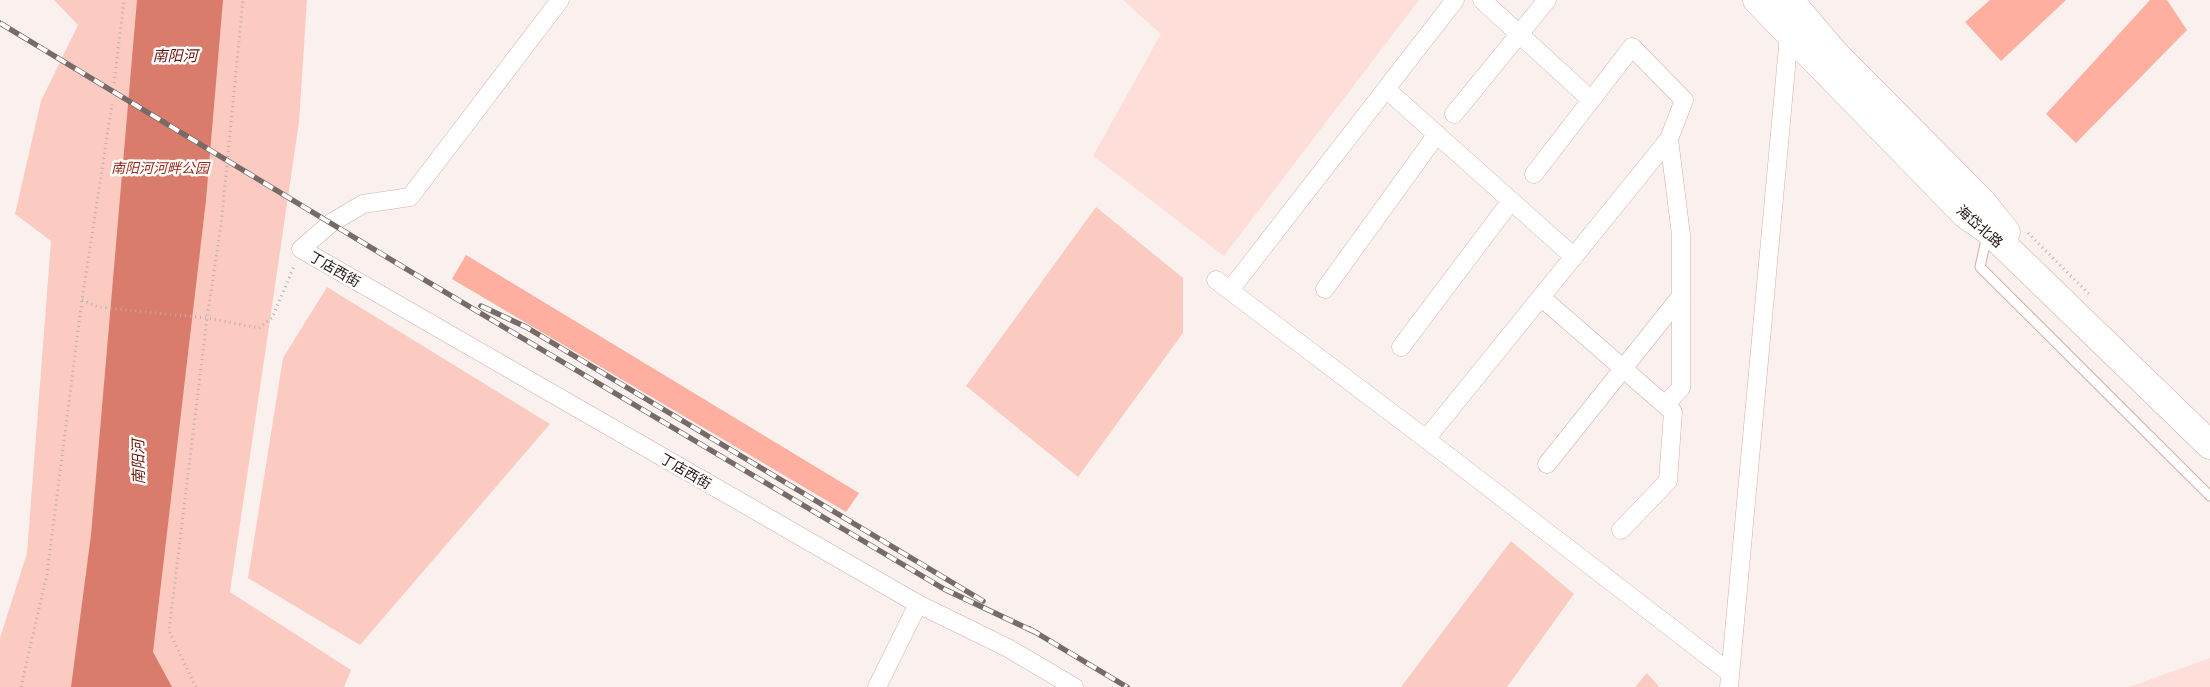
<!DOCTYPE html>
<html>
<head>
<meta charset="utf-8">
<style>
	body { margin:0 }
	canvas { display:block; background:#faf1ef }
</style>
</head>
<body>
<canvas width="2210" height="687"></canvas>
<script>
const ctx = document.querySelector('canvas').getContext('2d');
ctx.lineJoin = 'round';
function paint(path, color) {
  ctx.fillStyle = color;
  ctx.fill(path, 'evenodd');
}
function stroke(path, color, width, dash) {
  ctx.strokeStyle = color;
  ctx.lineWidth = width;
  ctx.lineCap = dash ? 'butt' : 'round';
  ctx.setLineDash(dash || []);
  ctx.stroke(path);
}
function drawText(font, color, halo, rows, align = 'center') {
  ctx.font = font + ' Georgia,"Noto Sans SC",serif';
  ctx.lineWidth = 5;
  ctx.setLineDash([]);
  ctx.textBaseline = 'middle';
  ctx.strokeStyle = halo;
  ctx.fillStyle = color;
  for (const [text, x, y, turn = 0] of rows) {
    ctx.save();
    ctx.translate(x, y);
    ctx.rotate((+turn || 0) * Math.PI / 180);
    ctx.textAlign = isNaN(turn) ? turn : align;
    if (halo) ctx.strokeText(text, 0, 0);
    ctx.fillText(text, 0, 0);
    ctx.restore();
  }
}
paint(new Path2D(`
	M 1123,0 L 1419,0 L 1224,256 L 1093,156 L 1161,34 Z
	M 2210,658 L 2210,687 L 2129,687 Z`), '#fdded8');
paint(new Path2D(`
	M 54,0 L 307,0 L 299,122 L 230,592 L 351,670 L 344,687 L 0,687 L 0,638 L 27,553 L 51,241 L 15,214 L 41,101 L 78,25 Z
	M 1096,207 L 1183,278 L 1183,333 L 1078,477 L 966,386 Z
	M 327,287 L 550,424 L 360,645 L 248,578 L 283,358 Z
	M 1511,541 L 1574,594 L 1507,687 L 1401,687 Z
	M 1647,673 L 1659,687 L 1635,687 Z`), '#fbcac0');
paint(new Path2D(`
	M 137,0 L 223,0 L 206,200 L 153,652 L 172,687 L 71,687 L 91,535 Z`), '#da7c6b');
paint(new Path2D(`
	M 1990,0 L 2066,0 L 2001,61 L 1965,22 Z
	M 2150,0 L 2167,0 L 2187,30 L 2076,143 L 2046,114 Z
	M 466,255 L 859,493 L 846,512 L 452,279 Z`), '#feaf9f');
const lane = new Path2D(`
	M 1987,235 L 1980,267 L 2210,496`);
const street = new Path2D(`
	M 560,0 L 410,197 L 363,204 L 331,223 L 301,249 L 918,604 L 1008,648 L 1074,687
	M 1482,0 L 1590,99
	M 1386,89 L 1574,257
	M 1454,114 L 1547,0
	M 1534,174 L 1632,47 L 1684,100 L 1669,139 L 1681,235 L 1681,388 L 1665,405
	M 1216,280 L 1426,439 L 1730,673
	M 1325,289 L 1437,134
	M 1230,290 L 1455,0
	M 1541,297 L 1673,412 L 1668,481 L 1621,530
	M 1401,347 L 1511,201
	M 1426,439 L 1669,139
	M 1547,464 L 1681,296
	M 877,687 L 918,604
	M 1729,687 L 1789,35 L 1788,28`);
const primary = new Path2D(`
	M 1757,0 L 1965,214 L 1988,230 L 2210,445
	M 1789,0 L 1836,55 L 1981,201 L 2006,232`);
stroke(lane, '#d6aea6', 11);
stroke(street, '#d6aea6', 19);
stroke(primary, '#d6aea6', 29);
stroke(new Path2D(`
	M 114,83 L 124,0
	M 2028,233 L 2091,296
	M 82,300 L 98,307 L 207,318 L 259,328 L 272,318 L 295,264
	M 21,687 L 47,574 L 82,300 L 112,104
	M 196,687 L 169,631 L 207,318 L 221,225 L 243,0`), '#b9aeab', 3, [1, 4]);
stroke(lane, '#fff', 9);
stroke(street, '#fff', 18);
stroke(primary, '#fff', 28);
const rail = new Path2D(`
	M 0,23 L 418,276 L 944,589 L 1037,633
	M 481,306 L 526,327 L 983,601
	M 1030,629 L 1127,687`);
stroke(rail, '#776a67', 5.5);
stroke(rail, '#fff', 4, [11]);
drawText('italic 14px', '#9a2a19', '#fff', [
	["南阳河河畔公园",160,168]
]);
drawText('14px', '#231411', '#fff', [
	["海岱北路",1980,226,41],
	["丁店西街",335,269,30],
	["丁店西街",686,471,30]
]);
drawText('italic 15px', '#691307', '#fff', [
	["南阳河",175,55],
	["南阳河",138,462,-91]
]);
</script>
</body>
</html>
